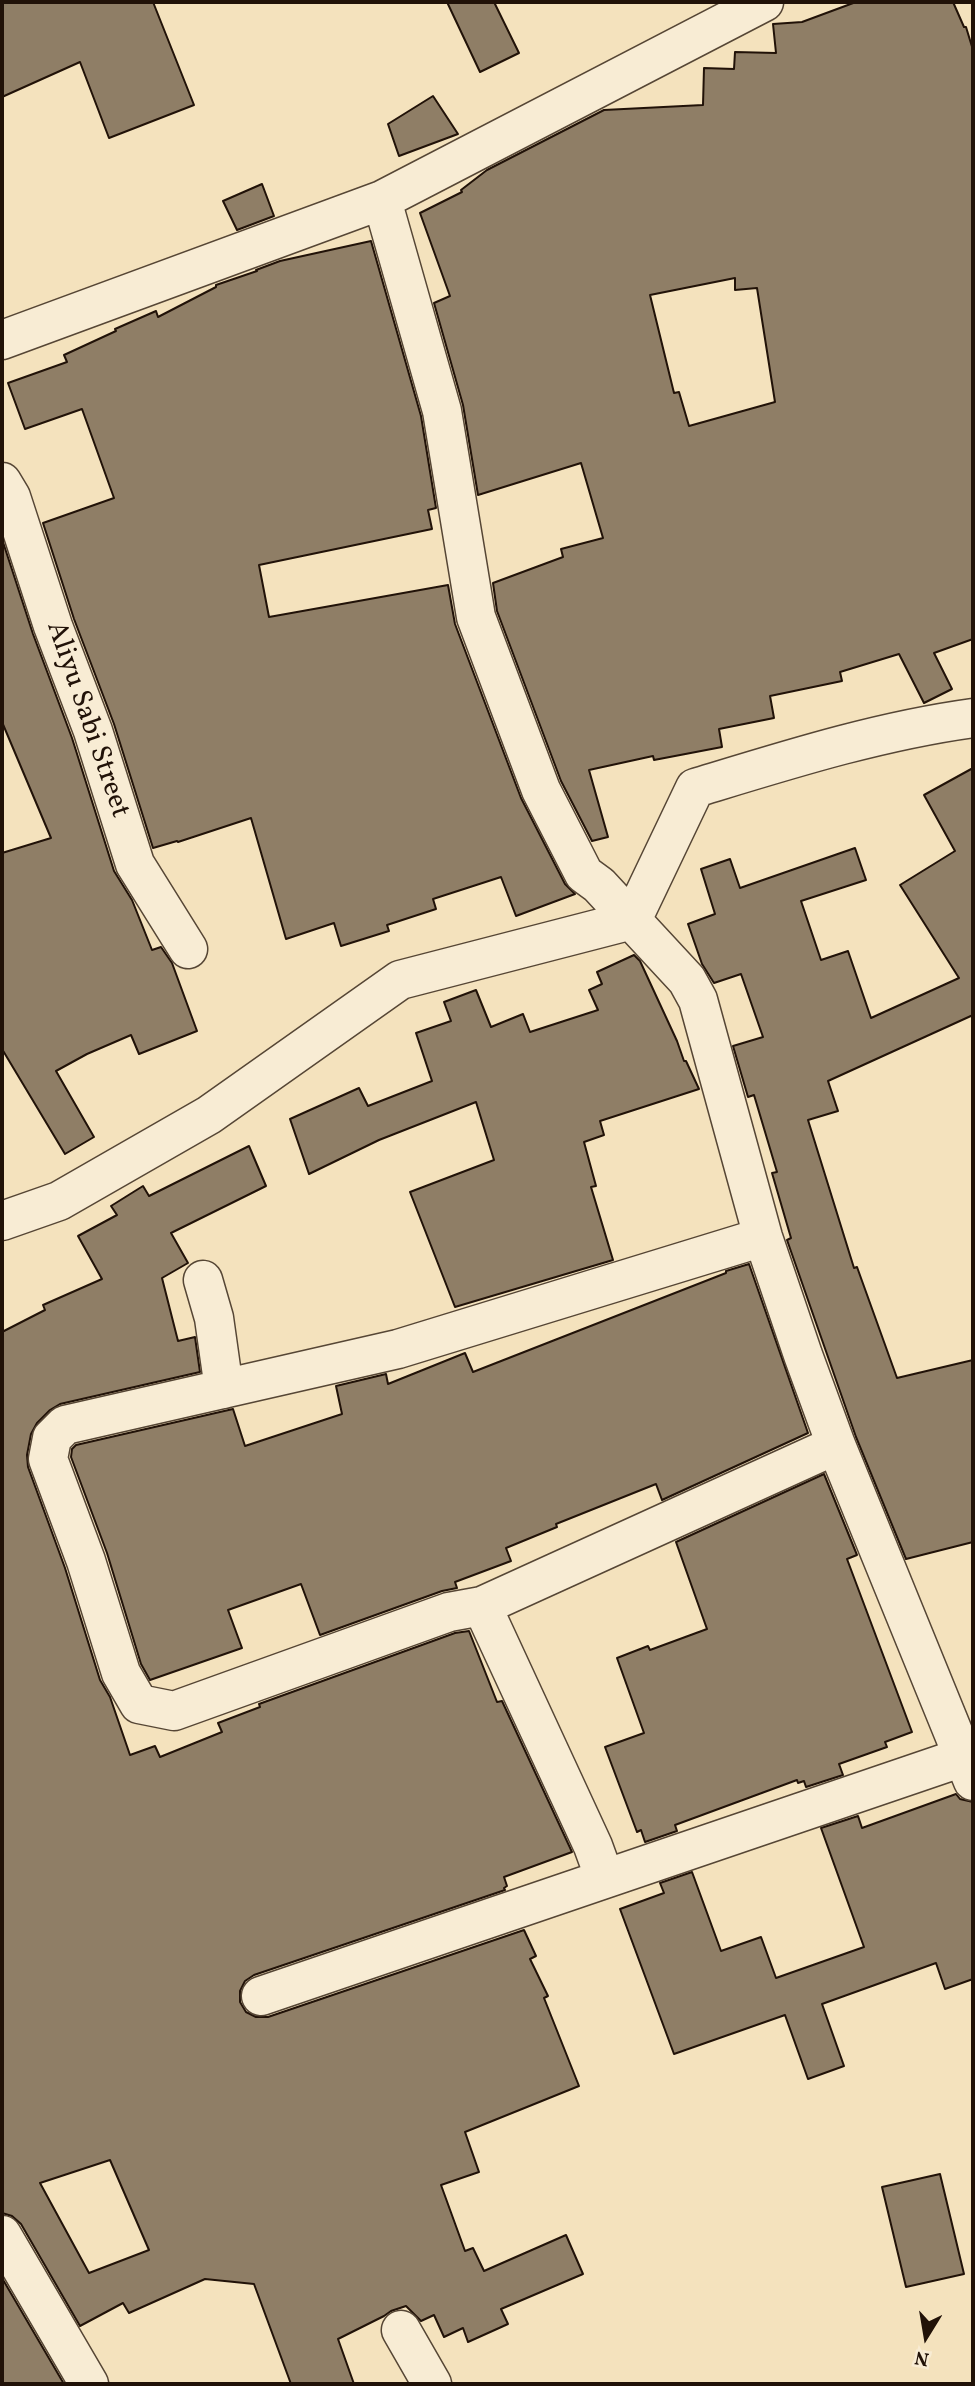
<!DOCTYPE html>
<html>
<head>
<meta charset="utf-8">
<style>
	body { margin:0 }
	#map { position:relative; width:975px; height:2386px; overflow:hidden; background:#f4e2bd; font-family:Vollkorn,serif }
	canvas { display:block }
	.frame { position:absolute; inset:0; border:4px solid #211208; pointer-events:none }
	.north { position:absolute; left:891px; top:2302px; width:70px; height:70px; -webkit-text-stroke:5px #f8ecd4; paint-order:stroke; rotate:191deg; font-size:19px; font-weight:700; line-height:28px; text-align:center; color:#211208 }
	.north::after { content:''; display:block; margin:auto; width:24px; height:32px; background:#211208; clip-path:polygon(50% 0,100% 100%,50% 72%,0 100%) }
</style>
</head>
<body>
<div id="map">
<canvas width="975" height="2386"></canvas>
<div class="frame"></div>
<div class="north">N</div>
</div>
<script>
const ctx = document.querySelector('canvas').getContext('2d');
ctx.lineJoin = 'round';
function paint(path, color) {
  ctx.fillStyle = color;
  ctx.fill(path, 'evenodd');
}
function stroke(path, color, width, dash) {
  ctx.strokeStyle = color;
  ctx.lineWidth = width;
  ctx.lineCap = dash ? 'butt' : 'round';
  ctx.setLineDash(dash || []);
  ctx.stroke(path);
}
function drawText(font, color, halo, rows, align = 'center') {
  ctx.font = font + ' Vollkorn,serif';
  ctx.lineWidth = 5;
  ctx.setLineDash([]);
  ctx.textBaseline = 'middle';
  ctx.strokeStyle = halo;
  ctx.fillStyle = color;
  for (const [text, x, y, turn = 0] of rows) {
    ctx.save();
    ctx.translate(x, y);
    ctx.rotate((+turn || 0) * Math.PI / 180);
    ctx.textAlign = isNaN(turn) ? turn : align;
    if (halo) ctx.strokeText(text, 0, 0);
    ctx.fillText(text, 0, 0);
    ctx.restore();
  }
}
const building = new Path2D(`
	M 2,2 L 153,2 L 194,105 L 109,138 L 80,62 L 2,97 Z
	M 447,2 L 494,2 L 519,53 L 480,72 Z
	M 856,2 L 953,2 L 964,27 L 966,27 L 973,50 L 973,639 L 934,653 L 952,689 L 924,703 L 899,654 L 840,672 L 842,681 L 770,696 L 774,718 L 719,729 L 722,747 L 654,760 L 653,756 L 589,770 L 608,837 L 592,841 L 561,781 L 497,611 L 493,583 L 563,557 L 561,549 L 603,538 L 581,463 L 478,495 L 463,405 L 434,303 L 450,296 L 420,213 L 462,192 L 461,190 L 487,170 L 604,110 L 703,105 L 704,68 L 734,69 L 735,52 L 776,53 L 773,24 L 802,22 ZM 735,278 L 735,290 L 757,288 L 775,402 L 689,426 L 679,392 L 674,393 L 650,295 Z
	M 433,96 L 458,134 L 399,156 L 388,124 Z
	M 262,184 L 274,216 L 237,230 L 223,201 Z
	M 371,241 L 421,416 L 436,508 L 428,510 L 432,529 L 259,565 L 269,617 L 448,585 L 455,624 L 521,798 L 565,884 L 575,894 L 516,916 L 501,877 L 433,899 L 436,909 L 387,925 L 389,931 L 341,946 L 334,923 L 286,939 L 251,818 L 178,842 L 177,841 L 153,848 L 114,724 L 74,619 L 43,523 L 114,498 L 82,409 L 25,429 L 8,383 L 67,362 L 64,355 L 116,331 L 115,329 L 156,311 L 158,317 L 216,287 L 216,285 L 257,271 L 256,270 L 280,261 Z
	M 2,539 L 33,634 L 72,738 L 114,871 L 132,900 L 152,950 L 161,947 L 172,963 L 197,1031 L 139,1054 L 131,1035 L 87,1054 L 56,1071 L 94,1137 L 65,1154 L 2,1049 L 2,853 L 51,838 L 2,722 Z
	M 973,768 L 973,1015 L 828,1081 L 838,1111 L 808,1120 L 854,1268 L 857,1267 L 897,1378 L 973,1360 L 973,1542 L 906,1559 L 856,1437 L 787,1240 L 791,1238 L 772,1173 L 777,1172 L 754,1095 L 748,1097 L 733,1046 L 763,1037 L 741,974 L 714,983 L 702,964 L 688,924 L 715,914 L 701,869 L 730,859 L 740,888 L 855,848 L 866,880 L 801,901 L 821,960 L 848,951 L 871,1018 L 959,978 L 900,885 L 955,851 L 924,795 Z
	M 634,955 L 640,961 L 677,1041 L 684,1061 L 686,1061 L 699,1089 L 600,1121 L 604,1135 L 584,1142 L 596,1186 L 591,1187 L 613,1260 L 455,1307 L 410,1192 L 494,1160 L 476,1102 L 379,1140 L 309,1174 L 290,1119 L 359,1088 L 368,1106 L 432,1081 L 416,1033 L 451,1021 L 444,1002 L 476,990 L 491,1027 L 523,1014 L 530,1032 L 598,1010 L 589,990 L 602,984 L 597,972 Z
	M 249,1146 L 266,1186 L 171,1233 L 188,1263 L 162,1278 L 178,1341 L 195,1337 L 200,1372 L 60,1404 L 50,1410 L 37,1423 L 31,1434 L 27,1455 L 28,1467 L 65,1568 L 100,1680 L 110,1697 L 130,1755 L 155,1746 L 160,1757 L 222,1732 L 218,1723 L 260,1707 L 259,1704 L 455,1633 L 469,1631 L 497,1702 L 502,1701 L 572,1852 L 504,1877 L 507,1886 L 504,1888 L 505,1890 L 254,1975 L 245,1981 L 240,1991 L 240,2002 L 246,2012 L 256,2017 L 268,2017 L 524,1930 L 536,1956 L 530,1959 L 548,1996 L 544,1998 L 579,2086 L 465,2132 L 479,2172 L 441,2185 L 465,2251 L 473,2248 L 484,2271 L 566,2235 L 583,2274 L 501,2309 L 508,2324 L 468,2342 L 463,2328 L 444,2337 L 434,2315 L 421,2321 L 406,2306 L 391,2311 L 384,2316 L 338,2339 L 354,2384 L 291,2384 L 254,2284 L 205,2279 L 129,2313 L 123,2303 L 80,2326 L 21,2224 L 12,2216 L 2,2213 L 2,1332 L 45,1310 L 43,1305 L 102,1279 L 78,1236 L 117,1215 L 111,1206 L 143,1186 L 149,1196 ZM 110,2160 L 149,2250 L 89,2273 L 40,2183 Z
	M 749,1264 L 808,1433 L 662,1500 L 656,1484 L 556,1524 L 557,1527 L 506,1548 L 511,1561 L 455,1582 L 457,1588 L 442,1591 L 320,1635 L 301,1584 L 228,1610 L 242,1648 L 150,1680 L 141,1664 L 107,1553 L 71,1457 L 72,1449 L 76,1445 L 233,1409 L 245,1446 L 342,1414 L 336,1386 L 386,1374 L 388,1384 L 465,1353 L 473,1372 L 726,1273 L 726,1271 Z
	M 824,1474 L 857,1555 L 847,1559 L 912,1732 L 885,1742 L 887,1747 L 839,1764 L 843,1775 L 806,1787 L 804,1781 L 798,1783 L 797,1780 L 675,1825 L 677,1831 L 645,1842 L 641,1830 L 637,1832 L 605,1747 L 644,1733 L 617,1658 L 648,1646 L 650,1650 L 707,1629 L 676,1542 Z
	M 956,1794 L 960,1799 L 973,1802 L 973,1979 L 945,1989 L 936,1963 L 822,2004 L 844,2066 L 808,2079 L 785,2015 L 674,2054 L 620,1909 L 664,1893 L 660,1883 L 692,1872 L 721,1951 L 761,1937 L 776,1978 L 864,1947 L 821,1828 L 858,1816 L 862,1828 Z
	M 940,2174 L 964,2274 L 906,2287 L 882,2187 Z
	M 2,2278 L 64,2384 L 2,2384 Z`);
paint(building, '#8f7e66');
stroke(building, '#211208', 2);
const minor = new Path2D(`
	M 382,200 L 442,411 L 476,617 L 541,790 L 584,874 L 599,885 L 687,980 L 698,1000 L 763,1237 L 803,1355 L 836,1445 L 973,1781
	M 2,340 L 382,200 L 764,2
	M 2,482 L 11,497 L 53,626 L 93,731 L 135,864 L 188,949
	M 2,1221 L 59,1201 L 209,1115 L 400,980 L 632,920 L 695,788 C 787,760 878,731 973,718
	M 763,1237 L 398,1349 L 65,1425 L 52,1438 L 48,1459 L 86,1561 L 121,1673 L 139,1704 L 174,1711 L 449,1612 L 482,1606 L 836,1445
	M 203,1280 L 214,1318 L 224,1389
	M 482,1606 L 593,1846 L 605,1879
	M 261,1996 L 963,1757
	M 2,2235 L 89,2384
	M 401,2330 L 432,2384`);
stroke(minor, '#564635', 41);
stroke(minor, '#f8ecd4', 38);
drawText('28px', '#211208', '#f8ecd4', [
	["Aliyu Sabi Street",86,720,71]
]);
</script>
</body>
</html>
